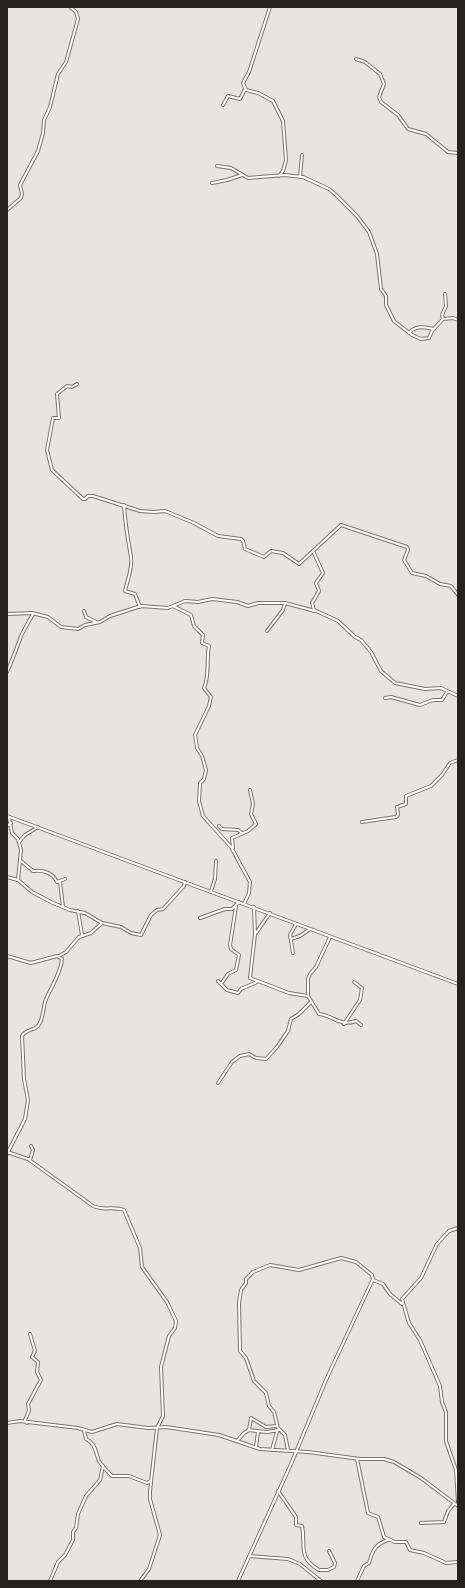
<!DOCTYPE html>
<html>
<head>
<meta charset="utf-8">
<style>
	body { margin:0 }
	#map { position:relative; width:465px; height:1588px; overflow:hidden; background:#e6e5e1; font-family:"Zilla Slab",serif }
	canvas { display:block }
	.frame { position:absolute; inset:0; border:8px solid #242322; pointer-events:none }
</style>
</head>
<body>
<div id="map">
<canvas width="465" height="1588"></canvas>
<div class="frame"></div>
</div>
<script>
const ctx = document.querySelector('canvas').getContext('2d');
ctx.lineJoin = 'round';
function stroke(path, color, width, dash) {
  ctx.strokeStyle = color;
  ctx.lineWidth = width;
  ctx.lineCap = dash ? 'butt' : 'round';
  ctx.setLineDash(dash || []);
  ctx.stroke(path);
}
const minor = new Path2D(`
	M 270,7 L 249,72 L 243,83 L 246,90 L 258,93 L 273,101 L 283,121 L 286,160 L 283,171 L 279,176
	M 356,59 L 365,62 L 380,74 L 384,84 L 379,97 L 381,102 L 398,115 L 408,129 L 426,134 L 448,152 L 458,153
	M 223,105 L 228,96 L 240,99 L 245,89
	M 217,166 L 231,168 L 248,178 L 284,175 L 303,177 L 329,189 L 336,195 L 357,216 L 369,232 L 377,254 L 381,289 L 386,296 L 386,305 L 394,321 L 412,335 L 421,339 L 429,338 L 432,331 L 443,319 L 453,318 L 458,320
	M 300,177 L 302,155
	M 212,183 L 227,180 L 242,175
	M 7,210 L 21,198 L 22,194 L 20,185 L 38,151 L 43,133 L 44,120 L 50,107 L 58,74 L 66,62 L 78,19 L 76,12 L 70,7
	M 443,319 L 442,315 L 446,306 L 445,294
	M 409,333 C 416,325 425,327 434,329
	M 77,384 L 72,387 L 67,386 L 57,394 L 59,418 L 53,418 L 47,450 L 52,470 L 83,499 L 85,499 L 88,496 L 93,496 L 140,511 L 154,512 L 165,511 L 194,523 L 218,536 L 241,539 L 243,541 L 245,549 L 264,557 L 271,551 L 283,553 L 299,564 L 341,525 L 407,547 L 408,550 L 404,560 L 412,573 L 426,576 L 440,584 L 451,586 L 458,595
	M 124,505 C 125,524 128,540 131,557 C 133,568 127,581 125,591 L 135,594 L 140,607
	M 313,551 L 323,573 L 316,583 L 319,591 L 312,603 L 314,610 L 338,621 L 355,637 L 361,640 L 371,652 L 381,671 L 395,683 L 425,689 L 441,688 L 458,696
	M 173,606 L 191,615 L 194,626 L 203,635 L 202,643 L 209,646 C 206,660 210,675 204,688 L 211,697 L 209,706 L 195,735 L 197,748 L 202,756 L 206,770 L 204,779 L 200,783 L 199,801 L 203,816 L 231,847 L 250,882 L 249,893 L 244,904
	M 84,611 L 86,617 L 96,622
	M 7,614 L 32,613 L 48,617 L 61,627 L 78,629 L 85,625 L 100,622 L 110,616 L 141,606 L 168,608 L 185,601 L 198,602 L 212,599 L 237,602 L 248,606 L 258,603 L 285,603 L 315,611
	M 267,631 L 283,610 L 285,603
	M 7,672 C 12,661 16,650 20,639 C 22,633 29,621 33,614
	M 385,698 L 391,697 L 420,705 L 433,700 L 442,700 L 447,692
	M 7,816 L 458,984
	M 9,818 L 12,833 L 18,839 L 21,850 L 18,880
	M 362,822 L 396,817 L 398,815 L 397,807 L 406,804 L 406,796 L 431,786 L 442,775 L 450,763 L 458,760
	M 7,826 L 11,823
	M 219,826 L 222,829 L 238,830 L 242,833
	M 19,842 L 25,835 L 38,827
	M 233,848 L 232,838 L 248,831 L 256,824 L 251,814 L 253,804 L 250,790
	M 21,861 L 33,871 C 44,870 52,872 57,882 L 65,879
	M 7,877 L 18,880 L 32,892 L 53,903 L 70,910 L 85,913 L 102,923 L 121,927 L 131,933 L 141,935 L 151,915 L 157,910 L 163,909 L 184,886 L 185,882
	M 60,882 L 63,907
	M 211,891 L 215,879 L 216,861
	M 254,907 L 255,934 L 250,978 L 289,993 L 308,996
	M 78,911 L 82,935
	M 200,918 L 225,909 L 232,909 L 239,902
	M 256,933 L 270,913
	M 330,937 L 316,967 L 310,974 L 308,979 L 308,996 L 319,1014 C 335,1016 339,1027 356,1021 L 361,1025
	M 291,939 L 300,936 L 310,929
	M 293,953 L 290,935 L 296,924
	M 7,956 L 31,963 L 57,956 L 62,959 C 61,974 50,988 45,1002 C 43,1010 43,1020 38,1026 C 33,1031 26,1029 22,1036 L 24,1079 L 28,1100 L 25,1119 L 7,1154
	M 59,956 L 66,952 L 79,937 L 91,933 L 102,923
	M 218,981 L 227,990 L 238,993 L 241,989 L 257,982
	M 221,984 L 228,974 L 236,970 L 239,955 L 231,949 L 230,945 L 236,906
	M 344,1024 L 360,1000 L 362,988 L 354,982
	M 218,1083 L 232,1062 L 240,1056 L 249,1054 L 256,1058 L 266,1059 L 277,1047 L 288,1031 L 291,1019 L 299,1014 L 311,1002
	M 7,1152 L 28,1159 L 93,1206 C 104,1211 113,1206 124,1210 L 140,1248 L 142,1267 L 167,1302 L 176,1321 L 175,1328 L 169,1336 L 161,1367 L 163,1416 L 157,1428 L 150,1491 L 150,1499 L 160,1535 L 149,1569 L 140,1581
	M 30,1160 L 33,1150 L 31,1146
	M 458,1228 L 449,1231 L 437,1244 L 421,1278 L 402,1299 L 409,1323 L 420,1340 L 440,1386 L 442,1402 L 446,1412 L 446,1441 L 456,1470 L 458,1502
	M 7,1423 L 20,1421 L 78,1428 L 92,1432 L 117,1424 L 148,1428 L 166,1427 L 219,1435 L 260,1449 L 308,1452 L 360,1459 L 384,1459 L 394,1462 L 421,1478 L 458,1506
	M 27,1423 L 25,1420 L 29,1411 L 28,1404 L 41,1380 L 37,1372 L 38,1362 L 32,1357 L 35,1351 L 30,1334
	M 84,1430 L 86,1439 C 96,1444 95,1451 99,1461 C 102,1466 108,1472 112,1476 L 129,1476 L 147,1483 L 151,1481
	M 248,1430 L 267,1432 L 279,1430
	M 237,1441 L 244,1433 L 249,1430 L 251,1418 L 266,1427 L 276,1426
	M 256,1447 L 258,1432
	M 272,1450 L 277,1432
	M 288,1450 L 285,1435 L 278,1428 L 274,1412 L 269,1406 L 266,1393 L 254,1381 L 246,1358 L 240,1351 L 239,1303 L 241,1290 L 246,1283 L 246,1279 L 253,1272 L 270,1265 L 299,1270 L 341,1258 L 356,1262 L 372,1275 L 373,1280 L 383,1284 L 390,1294 L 402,1304
	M 357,1459 L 368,1513 L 378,1517 L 384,1537 L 395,1542 L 406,1542 L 410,1550 L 424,1553 L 446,1563 L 458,1562
	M 278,1491 L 296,1517 L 296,1525 L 302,1526 C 306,1546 297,1557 319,1570 L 328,1570 L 334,1567 L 335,1563 L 329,1551
	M 421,1523 L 444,1522 L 448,1511 L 454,1504
	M 249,1556 L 288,1559 L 300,1564 L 321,1581
	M 50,1581 L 58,1562 L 65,1555 L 73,1540 L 73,1532 L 76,1528 L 78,1514 L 86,1496 L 100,1480 L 103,1466
	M 238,1581 L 291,1464 L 326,1380 L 373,1279
	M 357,1581 L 364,1566 L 369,1563 C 372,1552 375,1544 388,1540`);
stroke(minor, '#757471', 4);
stroke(minor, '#fff', 2);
</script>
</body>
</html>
